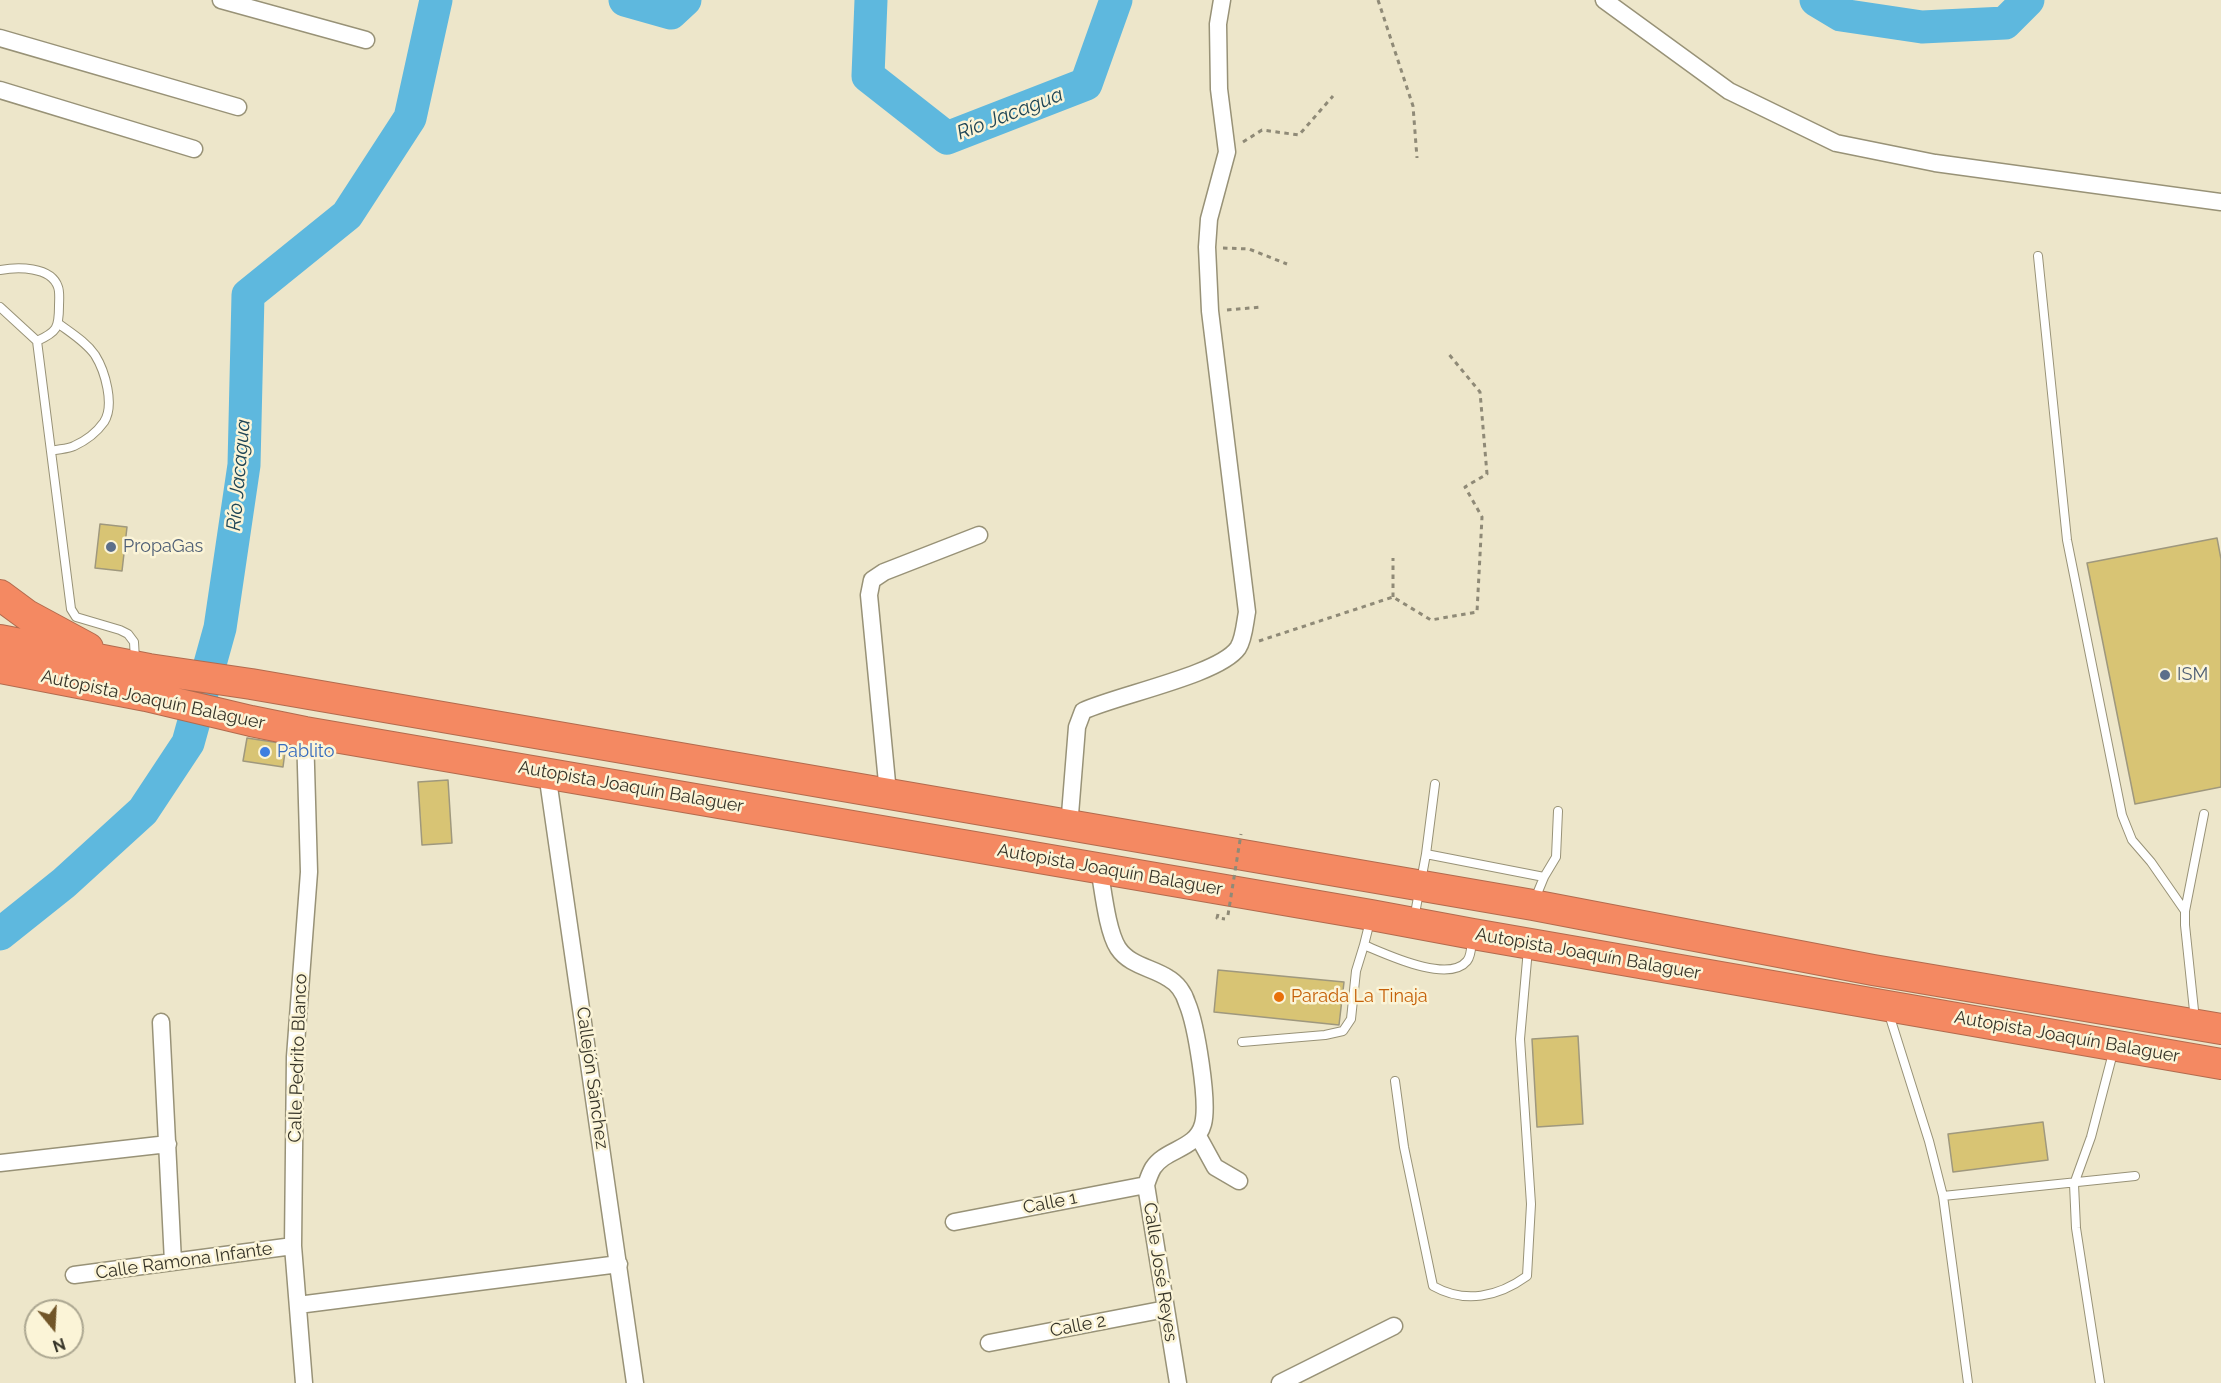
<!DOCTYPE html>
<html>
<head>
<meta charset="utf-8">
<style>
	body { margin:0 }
	#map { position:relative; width:2221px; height:1383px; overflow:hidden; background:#ede6ca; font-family:Raleway,sans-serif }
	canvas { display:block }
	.north { position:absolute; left:24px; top:1299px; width:60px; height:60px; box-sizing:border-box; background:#fbf4d7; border:2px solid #aca791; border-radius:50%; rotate:162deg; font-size:16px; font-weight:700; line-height:24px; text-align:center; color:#363428 }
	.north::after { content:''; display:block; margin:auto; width:21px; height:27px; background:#715528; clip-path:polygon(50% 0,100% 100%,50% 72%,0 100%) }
</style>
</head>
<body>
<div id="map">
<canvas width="2221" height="1383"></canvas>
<div class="north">N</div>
</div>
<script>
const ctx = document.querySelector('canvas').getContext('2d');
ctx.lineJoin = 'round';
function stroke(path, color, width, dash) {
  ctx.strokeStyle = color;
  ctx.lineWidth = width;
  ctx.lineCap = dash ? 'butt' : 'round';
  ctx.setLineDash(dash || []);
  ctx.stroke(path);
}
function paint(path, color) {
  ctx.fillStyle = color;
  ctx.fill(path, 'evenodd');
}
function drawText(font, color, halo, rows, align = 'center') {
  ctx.font = font + ' Raleway,sans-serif';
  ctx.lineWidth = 5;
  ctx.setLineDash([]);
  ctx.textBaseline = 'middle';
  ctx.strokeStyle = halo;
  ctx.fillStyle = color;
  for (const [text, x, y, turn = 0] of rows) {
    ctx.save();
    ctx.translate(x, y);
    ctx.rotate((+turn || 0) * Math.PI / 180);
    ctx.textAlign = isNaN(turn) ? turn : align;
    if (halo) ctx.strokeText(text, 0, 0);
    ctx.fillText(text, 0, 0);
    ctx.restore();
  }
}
stroke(new Path2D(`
	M 625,0 L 671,13 L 685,0
	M 871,0 L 868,76 L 947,138 L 1086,84 L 1116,0
	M 1816,0 L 1841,15 L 1922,27 L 2005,23 L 2028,0
	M 0,934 L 64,883 L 143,811 L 188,743 L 220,628 L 244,465 L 248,295 L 347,215 L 410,118 L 436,0`), '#5eb8de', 33);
const building = new Path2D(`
	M 100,524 L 127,527 L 122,571 L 95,568 Z
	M 2217,538 L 2221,559 L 2221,787 L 2135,804 L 2087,563 Z
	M 247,738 L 286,744 L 283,767 L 243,761 Z
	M 448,780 L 452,843 L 422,845 L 418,782 Z
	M 1218,970 L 1344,982 L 1339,1025 L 1214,1012 Z
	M 1578,1036 L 1583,1124 L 1537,1127 L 1532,1039 Z
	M 2043,1122 L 2048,1160 L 1953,1172 L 1948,1134 Z`);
paint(building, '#d8c474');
stroke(building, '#9f987d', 1.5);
const lane = new Path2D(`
	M 2038,256 L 2067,540 L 2122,815 L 2132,840 L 2151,862 L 2185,911 L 2185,925 L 2195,1020
	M 0,270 C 17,267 51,266 58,287 C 60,292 59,301 59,306 C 59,328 57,332 37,341
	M 0,307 L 37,341 L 71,609 L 76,617 L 120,630 L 128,634 L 134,642 L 135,660
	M 51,451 C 59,449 68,449 74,446 C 85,441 97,432 104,422 C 115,405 105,371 95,355 C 86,342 71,333 59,324
	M 1426,854 L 1544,877
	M 1535,899 L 1544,877 L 1556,857 L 1558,811
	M 2185,911 L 2204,814
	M 1414,919 L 1426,854 L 1435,784
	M 1370,921 L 1364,945 C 1386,954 1448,984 1467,961 C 1472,955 1471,944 1472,938
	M 1888,1011 L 1929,1141 L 1943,1196 L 1968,1383
	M 1242,1042 L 1325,1035 L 1343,1031 L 1351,1019 L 1356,971 L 1364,945
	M 1395,1081 L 1404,1147 L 1433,1286 C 1465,1304 1498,1297 1527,1276 L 1531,1204 L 1520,1039 L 1528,949
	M 1943,1196 L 2135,1176
	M 2100,1383 L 2076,1228 L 2074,1184 L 2091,1137 L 2114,1049`);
const street = new Path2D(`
	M 221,0 L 366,40
	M 1604,0 L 1729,91 L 1836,143 L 1935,163 L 2221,202
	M 0,38 L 238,107
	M 0,90 L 194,149
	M 547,773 L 635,1383
	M 888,793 L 869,595 L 872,580 L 884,572 L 979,535
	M 1069,827 L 1077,727 L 1083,711 C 1117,695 1219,675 1238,648 C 1244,639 1245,622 1247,612 L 1210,311 L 1207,247 L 1209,219 L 1227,152 L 1219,89 L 1218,24 L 1222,0
	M 1099,868 C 1103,889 1107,931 1118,948 C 1130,966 1151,967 1168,978 C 1177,983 1184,993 1187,1003 C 1196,1024 1209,1102 1203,1124 C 1196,1150 1166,1148 1153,1168 C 1150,1173 1148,1179 1146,1185 L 1178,1383
	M 161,1022 L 173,1262
	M 1198,1136 L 1215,1167 L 1239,1181
	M 0,1163 L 168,1144
	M 954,1222 L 1146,1185
	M 74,1275 L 293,1246
	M 298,1305 L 619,1264
	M 989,1343 L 1166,1309
	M 304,1383 L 293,1246 L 295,1057 L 309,872 L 305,732
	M 1280,1383 L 1394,1326`);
const highway = new Path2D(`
	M 0,595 L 27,615 L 88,648
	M 0,640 L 149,669 L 251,684 L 1533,905 L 1873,970 L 2221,1029
	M 0,668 L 146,696 L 251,721 L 305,732 L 1371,915 L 1473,934 L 2221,1064`);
stroke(lane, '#989277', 10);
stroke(street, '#989277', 19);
stroke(highway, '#b26b4e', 32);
stroke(new Path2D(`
	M 1378,0 L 1413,106 L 1417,158
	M 1243,142 L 1262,130 L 1299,135 L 1333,96
	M 1223,248 L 1249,249 L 1287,264
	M 1227,310 L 1262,307
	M 1393,597 L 1393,558
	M 1259,641 L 1393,597 L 1431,620 L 1477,612 L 1482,517 L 1465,487 L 1487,474 L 1480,392 L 1447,352
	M 1218,914 L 1217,918 L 1225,919`), '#8f8a77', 3, [4.5, 4.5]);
stroke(lane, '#fff', 8);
stroke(street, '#fff', 16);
stroke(highway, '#f48962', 30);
stroke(new Path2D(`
	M 1228,915 L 1241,834`), '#8f8a77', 3, [4.5, 4.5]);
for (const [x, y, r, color] of [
	[111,547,6,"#5c6f8a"],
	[2165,675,6,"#5c6f8a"],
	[265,752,6,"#3f7fe0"],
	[1279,997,6,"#e8710a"]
]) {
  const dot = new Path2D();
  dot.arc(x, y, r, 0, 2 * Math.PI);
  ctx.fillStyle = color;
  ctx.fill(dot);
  stroke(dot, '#fbf4d7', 2);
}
drawText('18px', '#4e5e75', '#fbf4d7', [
	["PropaGas",123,547],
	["ISM",2177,675]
], 'left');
drawText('18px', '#363428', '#fbf4d7', [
	["Autopista Joaquín Balaguer",153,700,12],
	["Autopista Joaquín Balaguer",631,787,10],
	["Autopista Joaquín Balaguer",1110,870,10],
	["Autopista Joaquín Balaguer",1588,954,10],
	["Autopista Joaquín Balaguer",2067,1037,10],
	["Calle Pedrito Blanco",298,1058,-88],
	["Callejón Sánchez",592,1078,82],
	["Calle 1",1050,1203,-11],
	["Calle Ramona Infante",184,1261,-8],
	["Calle José Reyes",1160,1272,81],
	["Calle 2",1078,1326,-11]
]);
drawText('18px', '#366cbe', '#fbf4d7', [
	["Pablito",277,752]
], 'left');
drawText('18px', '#c56008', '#fbf4d7', [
	["Parada La Tinaja",1291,997]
], 'left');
drawText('italic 20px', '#1e4556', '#fbf4d7', [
	["Río Jacagua",1010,114,-21],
	["Río Jacagua",239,475,-85]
]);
</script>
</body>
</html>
